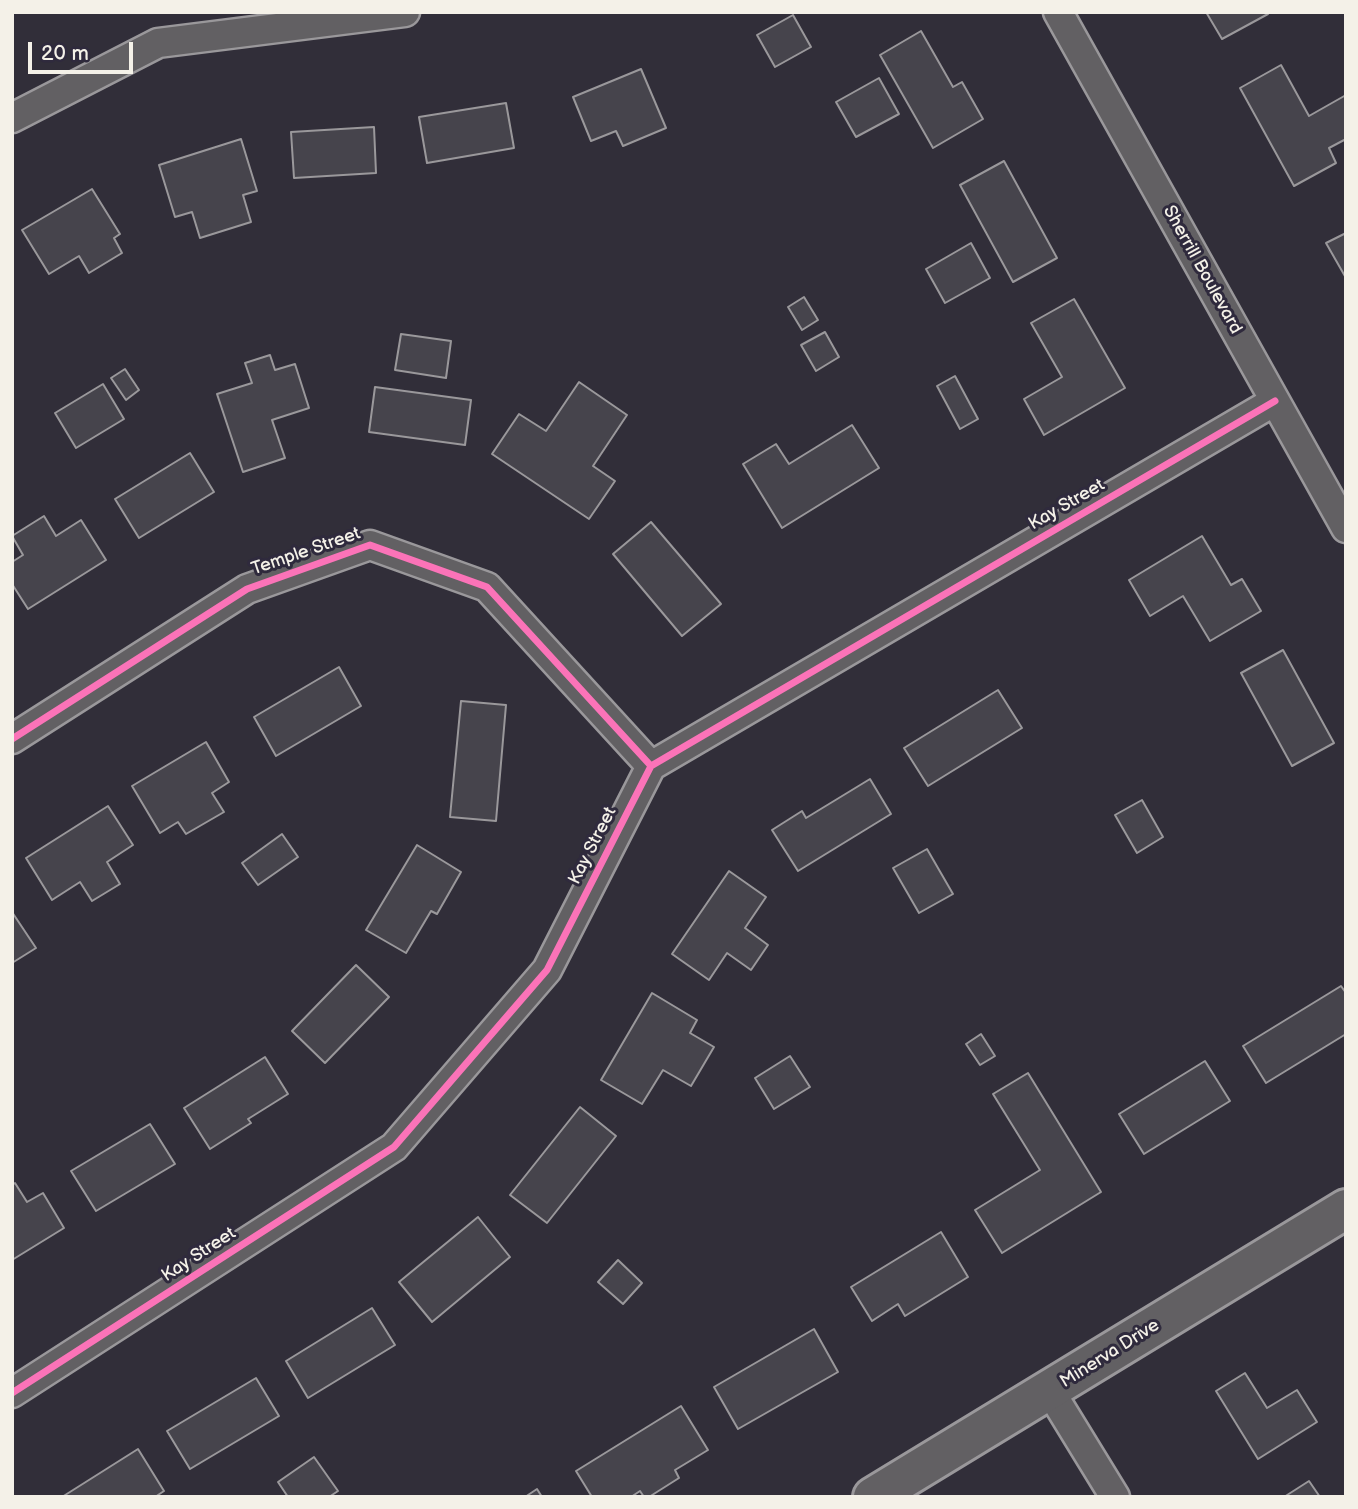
<!DOCTYPE html>
<html>
<head>
<meta charset="utf-8">
<style>
	body { margin:0 }
	#map { position:relative; width:1358px; height:1509px; overflow:hidden; background:#312e39; font-family:"Balsamiq Sans",sans-serif }
	canvas { display:block }
	.frame { position:absolute; inset:0; border:14px solid #f4f1e8; pointer-events:none }
	.scale { position:absolute; left:28px; top:42px; width:105px; height:32px; box-sizing:border-box; border:4px solid #f4f1e8; border-top:0; padding-left:9px; font-size:21px; line-height:24px; white-space:nowrap; color:#f4f1e8; -webkit-text-stroke:5px #2f2a3d; paint-order:stroke }
</style>
</head>
<body>
<div id="map">
<canvas width="1358" height="1509"></canvas>
<div class="frame"></div>
<div class="scale">20 m</div>
</div>
<script>
const ctx = document.querySelector('canvas').getContext('2d');
ctx.lineJoin = 'round';
function paint(path, color) {
  ctx.fillStyle = color;
  ctx.fill(path, 'evenodd');
}
function stroke(path, color, width, dash) {
  ctx.strokeStyle = color;
  ctx.lineWidth = width;
  ctx.lineCap = dash ? 'butt' : 'round';
  ctx.setLineDash(dash || []);
  ctx.stroke(path);
}
function drawText(font, color, halo, rows, align = 'center') {
  ctx.font = font + ' "Balsamiq Sans",sans-serif';
  ctx.lineWidth = 6;
  ctx.setLineDash([]);
  ctx.textBaseline = 'middle';
  ctx.strokeStyle = halo;
  ctx.fillStyle = color;
  for (const [text, x, y, turn = 0] of rows) {
    ctx.save();
    ctx.translate(x, y);
    ctx.rotate((+turn || 0) * Math.PI / 180);
    ctx.textAlign = isNaN(turn) ? turn : align;
    if (halo) ctx.strokeText(text, 0, 0);
    ctx.fillText(text, 0, 0);
    ctx.restore();
  }
}
const building = new Path2D(`
	M 1206,12 L 1267,12 L 1268,14 L 1222,39 Z
	M 793,15 L 811,47 L 775,67 L 757,35 Z
	M 921,31 L 953,87 L 962,82 L 983,119 L 933,148 L 880,55 Z
	M 1281,65 L 1309,116 L 1346,95 L 1346,139 L 1329,148 L 1336,163 L 1294,186 L 1240,88 Z
	M 641,69 L 666,128 L 623,146 L 616,131 L 591,141 L 573,97 Z
	M 879,78 L 899,114 L 856,137 L 836,102 Z
	M 506,103 L 514,148 L 427,163 L 419,117 Z
	M 374,127 L 376,173 L 294,178 L 291,132 Z
	M 241,139 L 257,191 L 243,195 L 251,222 L 200,238 L 192,212 L 175,217 L 159,165 Z
	M 1004,161 L 1057,258 L 1013,282 L 960,185 Z
	M 92,189 L 120,234 L 114,238 L 122,253 L 89,273 L 79,256 L 49,274 L 22,230 Z
	M 1346,233 L 1346,278 L 1326,243 Z
	M 971,243 L 990,278 L 945,303 L 926,269 Z
	M 804,297 L 818,320 L 802,330 L 788,307 Z
	M 1074,299 L 1125,388 L 1044,435 L 1024,399 L 1062,377 L 1031,323 Z
	M 825,332 L 839,357 L 816,371 L 801,345 Z
	M 401,334 L 451,341 L 446,378 L 395,370 Z
	M 270,355 L 275,370 L 295,364 L 309,408 L 272,420 L 285,458 L 243,472 L 217,394 L 252,383 L 245,363 Z
	M 125,369 L 139,390 L 126,400 L 111,378 Z
	M 955,376 L 978,419 L 960,429 L 937,386 Z
	M 579,382 L 627,415 L 593,466 L 615,481 L 589,519 L 492,454 L 519,414 L 546,431 Z
	M 103,384 L 124,419 L 76,448 L 55,413 Z
	M 375,387 L 471,400 L 465,445 L 369,432 Z
	M 852,425 L 879,468 L 782,528 L 743,464 L 776,444 L 789,464 Z
	M 190,453 L 214,492 L 139,538 L 115,499 Z
	M 44,516 L 56,536 L 81,520 L 106,560 L 28,609 L 12,584 L 12,562 L 23,555 L 12,536 Z
	M 651,522 L 721,604 L 682,636 L 613,554 Z
	M 1202,536 L 1231,585 L 1242,579 L 1261,611 L 1210,641 L 1183,596 L 1150,616 L 1129,580 Z
	M 1283,650 L 1334,743 L 1292,766 L 1241,673 Z
	M 339,667 L 361,706 L 276,756 L 254,717 Z
	M 998,690 L 1022,728 L 928,786 L 904,748 Z
	M 461,701 L 506,705 L 496,821 L 450,817 Z
	M 206,742 L 229,782 L 212,793 L 224,812 L 186,834 L 178,822 L 160,833 L 132,786 Z
	M 870,779 L 891,814 L 798,871 L 772,830 L 802,811 L 806,818 Z
	M 1142,800 L 1163,837 L 1137,853 L 1115,815 Z
	M 108,806 L 133,845 L 107,862 L 120,884 L 92,901 L 80,882 L 52,900 L 26,858 Z
	M 282,834 L 298,857 L 258,885 L 242,863 Z
	M 417,845 L 461,872 L 437,914 L 431,911 L 406,953 L 366,930 Z
	M 927,849 L 953,894 L 919,913 L 893,868 Z
	M 729,871 L 766,897 L 745,928 L 768,945 L 751,970 L 727,953 L 709,980 L 672,954 Z
	M 12,912 L 36,948 L 12,963 Z
	M 356,965 L 389,997 L 325,1063 L 292,1031 Z
	M 1341,986 L 1346,993 L 1346,1034 L 1266,1083 L 1243,1046 Z
	M 652,993 L 697,1020 L 690,1033 L 714,1047 L 691,1086 L 663,1070 L 642,1104 L 601,1080 Z
	M 981,1034 L 995,1056 L 980,1065 L 966,1044 Z
	M 790,1056 L 810,1087 L 774,1109 L 755,1078 Z
	M 265,1057 L 288,1094 L 248,1119 L 251,1123 L 210,1149 L 184,1108 Z
	M 1205,1061 L 1230,1101 L 1144,1154 L 1119,1114 Z
	M 1028,1073 L 1101,1192 L 1002,1253 L 975,1210 L 1040,1170 L 993,1094 Z
	M 580,1107 L 616,1136 L 547,1223 L 510,1195 Z
	M 150,1124 L 175,1164 L 96,1211 L 71,1171 Z
	M 15,1183 L 27,1202 L 43,1193 L 64,1228 L 12,1260 L 12,1185 Z
	M 478,1217 L 510,1257 L 432,1322 L 399,1282 Z
	M 941,1232 L 968,1277 L 905,1316 L 898,1304 L 872,1321 L 851,1287 Z
	M 618,1260 L 642,1283 L 623,1304 L 598,1282 Z
	M 372,1308 L 395,1345 L 308,1398 L 286,1361 Z
	M 814,1329 L 838,1372 L 738,1429 L 714,1387 Z
	M 1245,1373 L 1267,1408 L 1297,1390 L 1317,1422 L 1258,1459 L 1216,1391 Z
	M 256,1378 L 279,1416 L 190,1469 L 167,1431 Z
	M 681,1406 L 708,1450 L 675,1470 L 679,1478 L 649,1497 L 644,1497 L 640,1491 L 631,1497 L 592,1497 L 576,1471 Z
	M 138,1449 L 164,1491 L 155,1497 L 62,1497 Z
	M 314,1457 L 338,1491 L 329,1497 L 288,1497 L 278,1482 Z
	M 1309,1481 L 1320,1497 L 1284,1497 Z
	M 537,1489 L 542,1497 L 525,1497 Z`);
paint(building, '#46444c');
stroke(building, '#9a989b', 2);
const street = new Path2D(`
	M 1058,12 L 1346,528
	M 12,118 L 158,43 L 405,12
	M 12,739 L 247,589 L 370,545 L 487,587 L 651,766
	M 1050,1391 L 1115,1497
	M 12,1393 L 394,1147 L 547,970 L 651,766 L 1275,401`);
const secondary = new Path2D(`
	M 873,1497 L 1346,1209`);
stroke(street, '#9a989b', 33);
stroke(secondary, '#9a989b', 44);
stroke(street, '#626063', 28);
stroke(secondary, '#626063', 38);
stroke(new Path2D(`
	M 12,739 L 247,589 L 370,545 L 487,587 L 651,766
	M 12,1393 L 394,1147 L 547,970 L 651,766 L 1275,401`), '#fb73b8', 7);
drawText('18px', '#f4f1e8', '#2f2a3d', [
	["Sherrill Boulevard",1202,270,61],
	["Kay Street",1067,505,-30],
	["Temple Street",306,552,-19],
	["Kay Street",593,846,-63],
	["Kay Street",199,1255,-33],
	["Minerva Drive",1110,1354,-32]
]);
</script>
</body>
</html>
